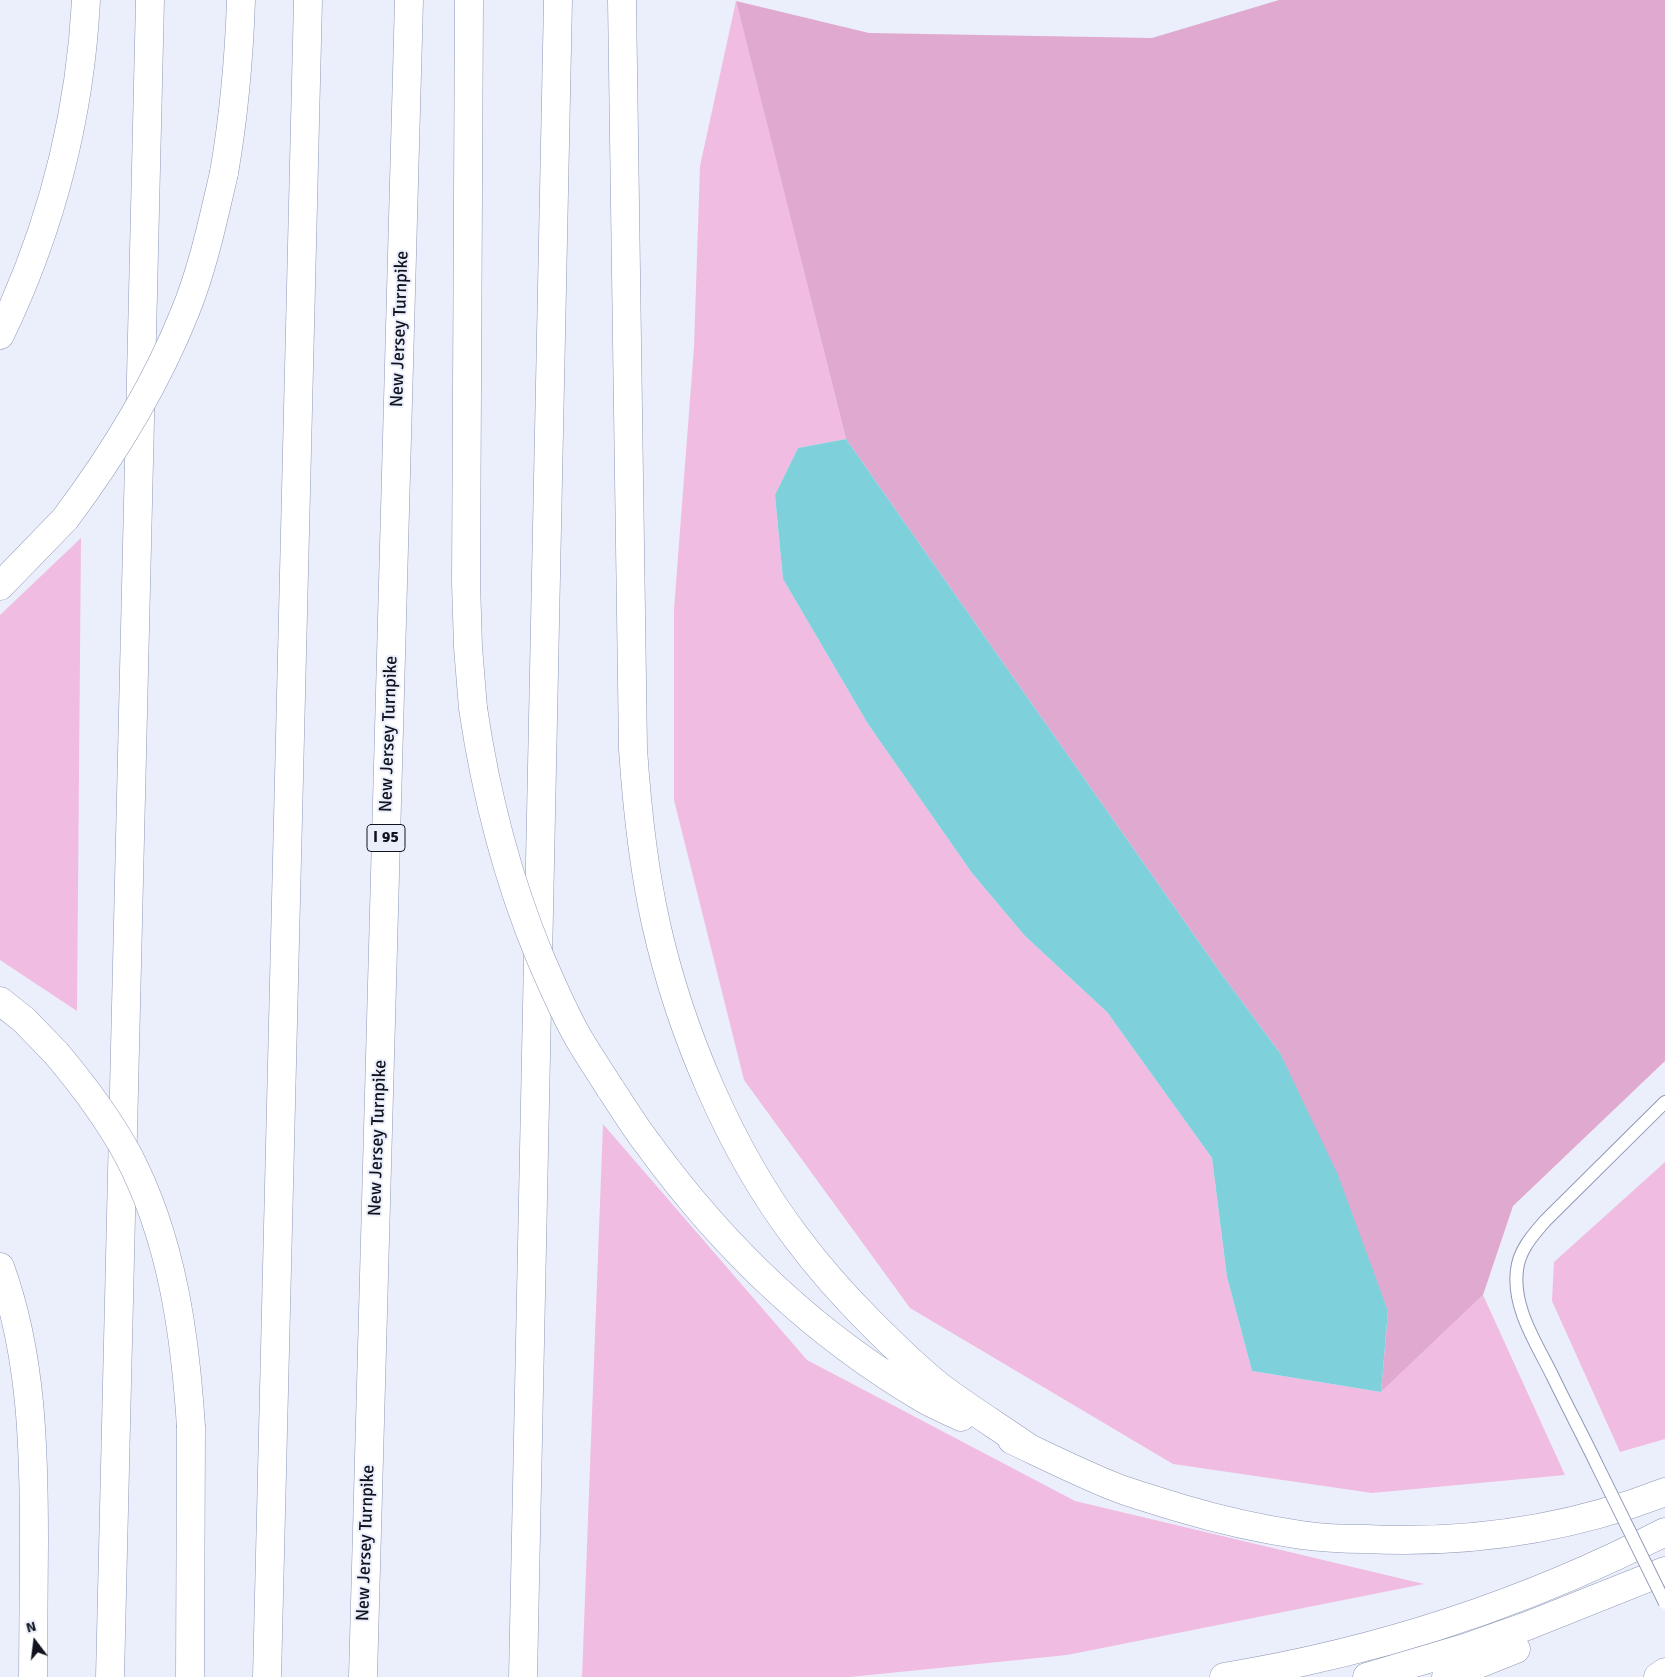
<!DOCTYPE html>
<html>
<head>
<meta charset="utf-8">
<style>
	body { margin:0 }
	#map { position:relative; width:1665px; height:1677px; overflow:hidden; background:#ebeffc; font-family:Signika,sans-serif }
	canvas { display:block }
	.north { position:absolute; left:10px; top:1617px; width:50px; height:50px; -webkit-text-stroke:4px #ebeffc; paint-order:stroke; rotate:345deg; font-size:14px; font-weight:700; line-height:20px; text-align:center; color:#11141f }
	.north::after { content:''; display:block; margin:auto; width:18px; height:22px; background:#11141f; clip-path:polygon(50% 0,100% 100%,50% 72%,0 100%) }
</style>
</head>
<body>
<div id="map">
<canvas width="1665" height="1677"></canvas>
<div class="north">N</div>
</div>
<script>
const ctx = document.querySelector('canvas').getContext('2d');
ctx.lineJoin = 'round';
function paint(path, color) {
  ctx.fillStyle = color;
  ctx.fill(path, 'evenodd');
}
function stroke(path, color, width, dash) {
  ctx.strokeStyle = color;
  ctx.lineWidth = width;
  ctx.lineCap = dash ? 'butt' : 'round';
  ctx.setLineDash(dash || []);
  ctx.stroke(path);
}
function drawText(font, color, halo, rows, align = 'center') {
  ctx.font = font + ' Signika,sans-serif';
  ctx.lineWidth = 4;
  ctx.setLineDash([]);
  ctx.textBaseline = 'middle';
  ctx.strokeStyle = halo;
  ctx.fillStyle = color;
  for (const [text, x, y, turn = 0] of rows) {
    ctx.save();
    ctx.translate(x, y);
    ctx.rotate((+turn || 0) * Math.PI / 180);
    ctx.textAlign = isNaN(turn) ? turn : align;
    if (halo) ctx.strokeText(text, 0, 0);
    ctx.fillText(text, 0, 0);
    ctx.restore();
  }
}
paint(new Path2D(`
	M 736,1 L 846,439 L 798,448 L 775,495 L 783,579 L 868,724 L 972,873 L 1025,936 L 1107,1012 L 1212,1158 L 1227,1277 L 1252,1371 L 1381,1392 L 1483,1295 L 1565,1475 L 1372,1493 L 1173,1464 L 910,1308 L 744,1080 L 674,800 L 674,609 L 694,347 L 700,166 Z
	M 81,538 L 77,1011 L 0,960 L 0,615 Z
	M 603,1124 L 807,1360 L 1075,1501 L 1424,1584 L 1067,1655 L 850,1677 L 582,1677 Z
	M 1665,1162 L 1665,1439 L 1620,1452 L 1552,1301 L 1554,1262 Z`), '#f1bce1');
paint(new Path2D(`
	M 1279,0 L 1665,0 L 1665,1061 L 1513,1206 L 1483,1295 L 1381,1392 L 1388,1311 L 1280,1053 L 1220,972 L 846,439 L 736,1 L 869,33 L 1152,38 Z`), '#e0a9cf');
paint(new Path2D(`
	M 846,439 L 1220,972 L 1280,1053 L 1338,1175 L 1388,1311 L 1381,1392 L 1252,1371 L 1227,1277 L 1212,1158 L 1107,1012 L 1025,936 L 972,873 L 868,724 L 783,579 L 775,495 L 798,448 Z`), '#7ed1db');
const service = new Path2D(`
	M 1596,1463 C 1582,1434 1567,1406 1553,1377 C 1537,1344 1512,1308 1517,1270 C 1519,1250 1533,1235 1545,1221 L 1665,1102`);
const motorway = new Path2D(`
	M 469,0 L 466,582 L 468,647 L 473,708
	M 622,0 L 633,749 C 637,808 643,866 656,924 C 680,1031 730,1150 796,1237 C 819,1268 844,1296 871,1323 C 893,1345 915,1367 939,1386 C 968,1408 999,1427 1029,1448
	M 224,173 C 234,115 239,59 241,0
	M 0,335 C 51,229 80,117 86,0
	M 0,586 L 65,519
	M 0,1001 L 24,1020 L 56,1053
	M 610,1088 C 622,1106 634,1126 648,1144 C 722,1246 815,1335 924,1399 C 936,1406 949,1411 961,1417
	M 0,1267 C 32,1354 34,1450 34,1541 C 34,1586 33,1632 33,1677
	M 1012,1440 C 1046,1456 1080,1473 1115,1487 C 1136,1495 1158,1501 1180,1508 C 1220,1520 1260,1529 1301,1535 C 1322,1538 1344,1539 1365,1539 C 1467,1544 1570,1529 1665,1492
	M 110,1677 L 150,0
	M 190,1677 L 191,1427
	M 267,1677 L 308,0
	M 363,1677 L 409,0
	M 523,1677 C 537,1118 551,559 558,0
	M 1224,1677 C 1377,1652 1527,1603 1665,1532
	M 1367,1677 L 1465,1648 L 1527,1626 L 1665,1571
	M 1446,1677 L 1516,1649
	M 1658,1677 L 1665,1672`);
stroke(service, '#8e98b6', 14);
stroke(motorway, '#8e98b6', 29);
stroke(service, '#fff', 12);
stroke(motorway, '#fff', 28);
const serviceBridge = new Path2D(`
	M 1596,1463 L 1665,1603`);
const motorwayBridge = new Path2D(`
	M 65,519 C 113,455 155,387 185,312 C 203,268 213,220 224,173
	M 473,708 C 486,796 506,875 540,957 C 552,985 564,1013 579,1039 C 589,1056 600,1072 610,1088
	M 56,1053 C 83,1085 108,1118 128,1155 C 172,1239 185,1334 191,1427`);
stroke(serviceBridge, '#8e98b6', 14, []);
stroke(motorwayBridge, '#8e98b6', 29, []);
stroke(serviceBridge, '#fff', 12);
stroke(motorwayBridge, '#fff', 28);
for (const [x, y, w] of [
	[386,838,38]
]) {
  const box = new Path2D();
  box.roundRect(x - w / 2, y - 13.5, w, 27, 4);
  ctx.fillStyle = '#ebeffc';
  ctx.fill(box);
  stroke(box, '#11141f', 1);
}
drawText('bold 16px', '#11141f', null, [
	["I 95",386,838]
]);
drawText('18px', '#11141f', '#ebeffc', [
	["New Jersey Turnpike",400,329,-88],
	["New Jersey Turnpike",389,734,-88],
	["New Jersey Turnpike",378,1138,-88],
	["New Jersey Turnpike",366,1543,-88]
]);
</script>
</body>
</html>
